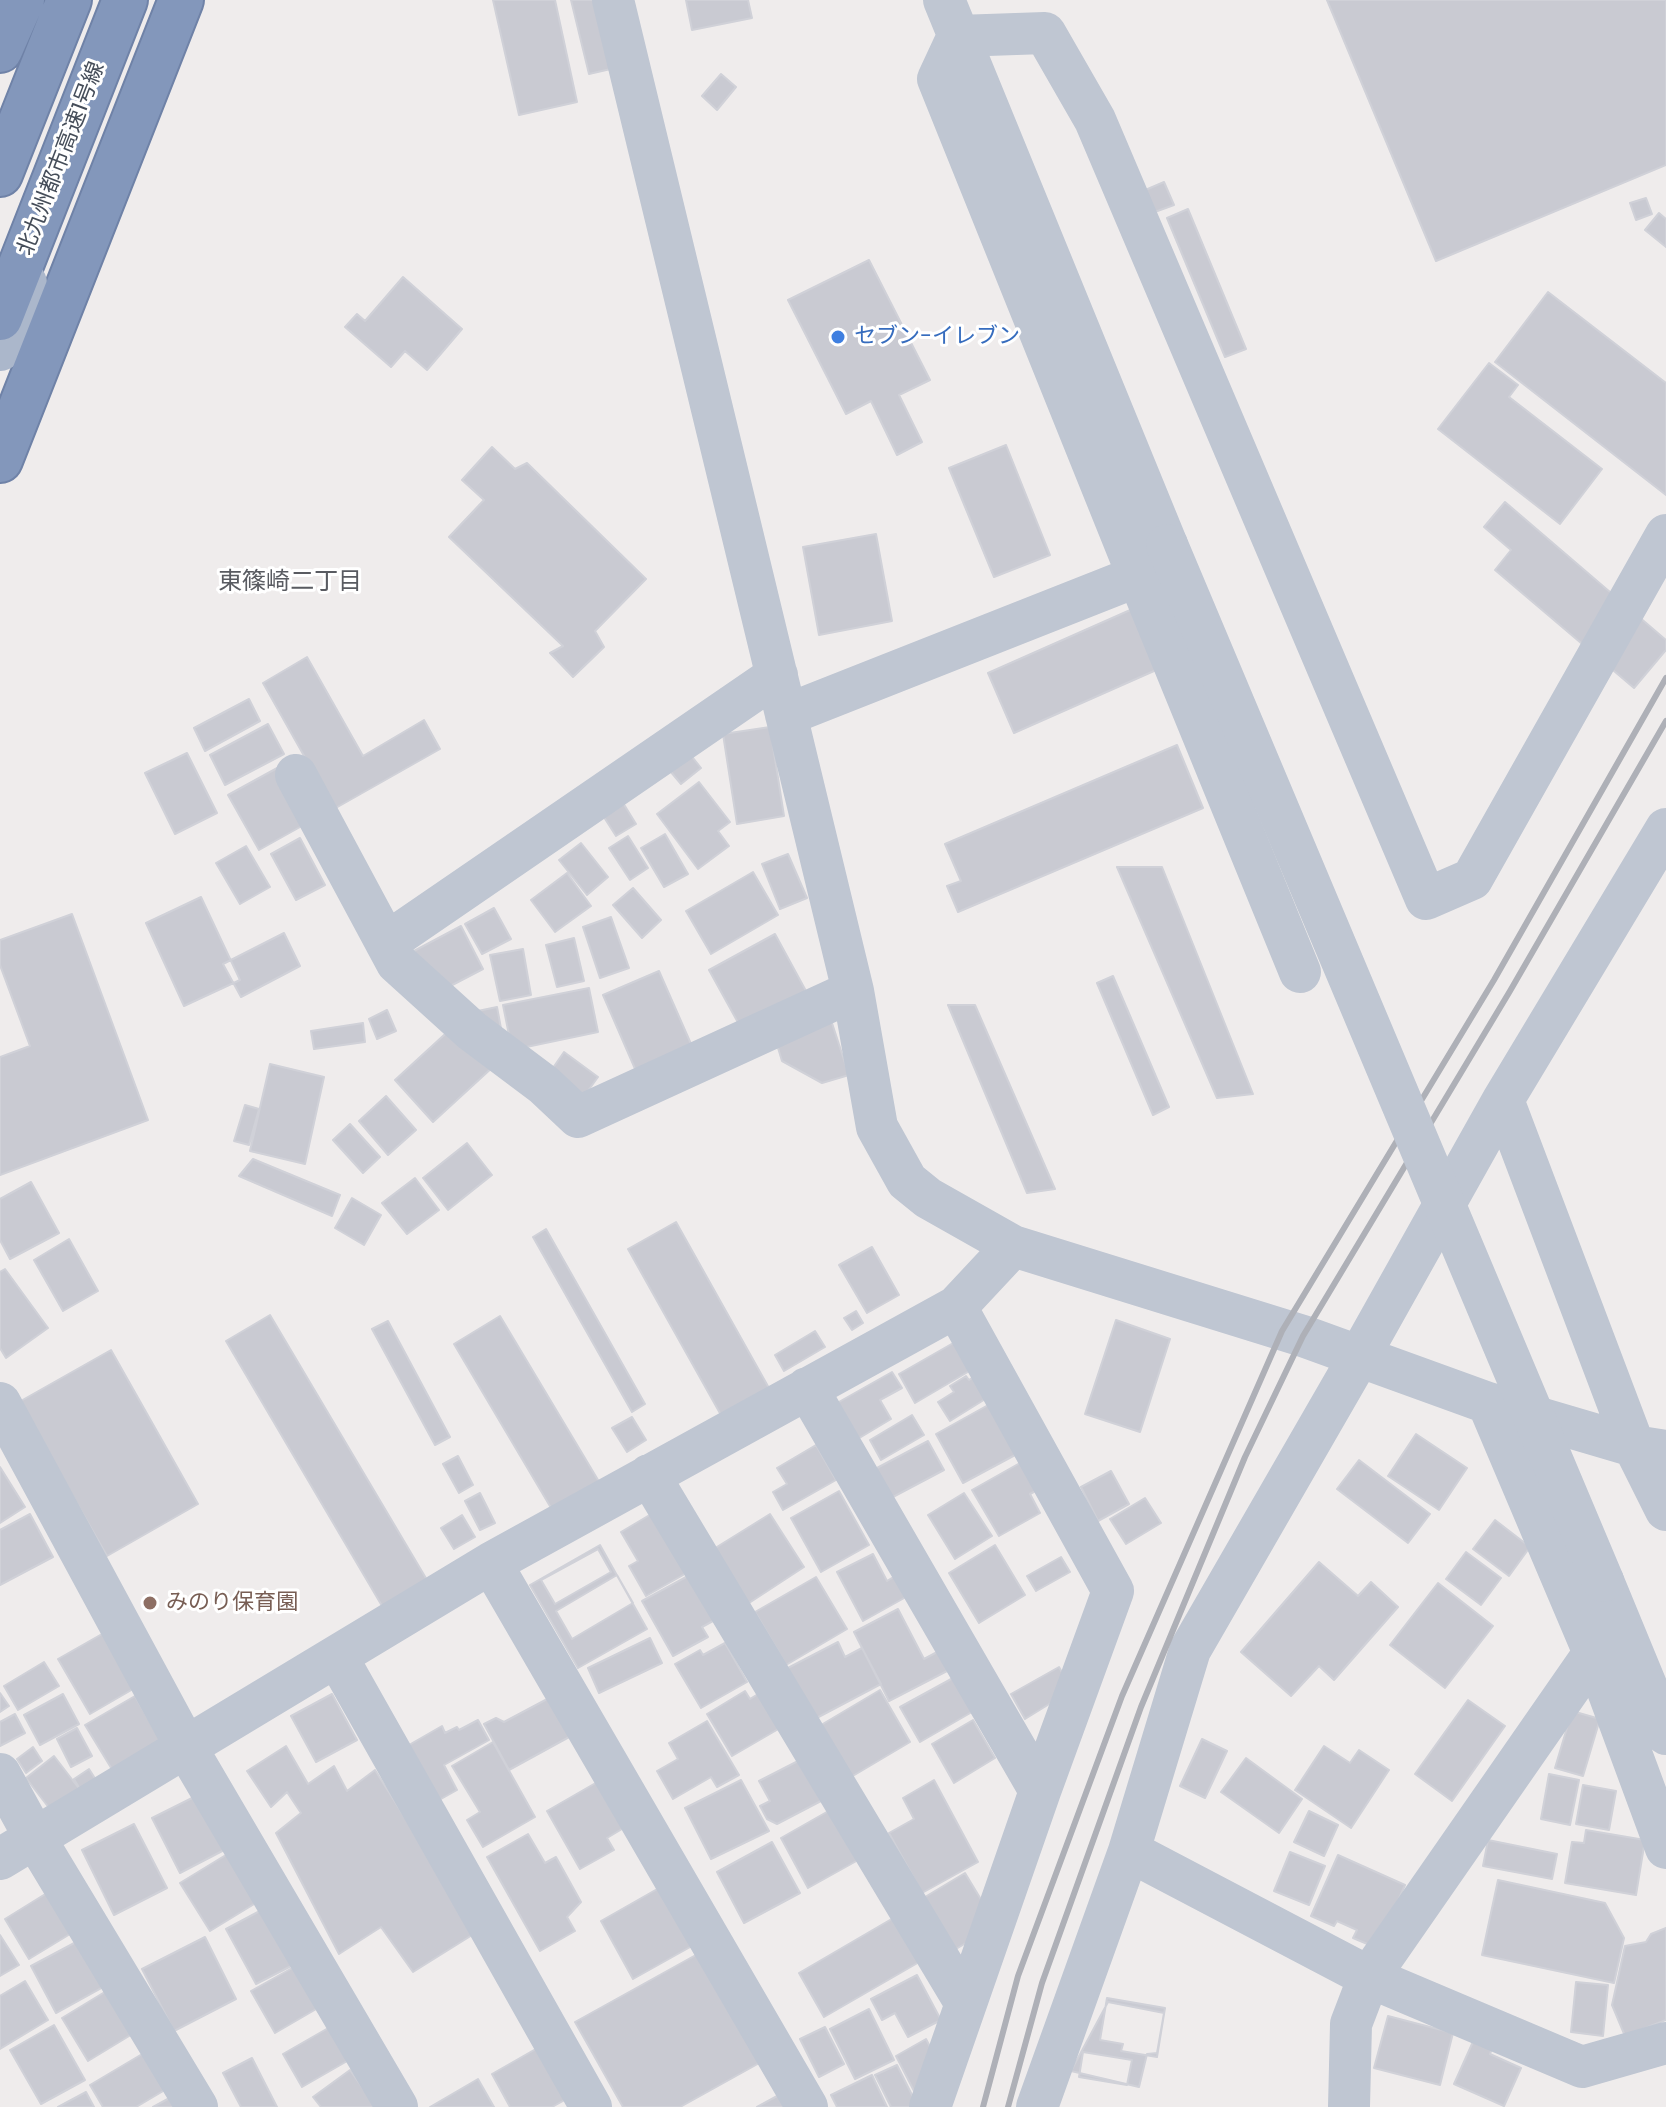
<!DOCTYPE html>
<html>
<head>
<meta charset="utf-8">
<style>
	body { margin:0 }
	canvas { display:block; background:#efecec }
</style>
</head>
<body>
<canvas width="1666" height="2107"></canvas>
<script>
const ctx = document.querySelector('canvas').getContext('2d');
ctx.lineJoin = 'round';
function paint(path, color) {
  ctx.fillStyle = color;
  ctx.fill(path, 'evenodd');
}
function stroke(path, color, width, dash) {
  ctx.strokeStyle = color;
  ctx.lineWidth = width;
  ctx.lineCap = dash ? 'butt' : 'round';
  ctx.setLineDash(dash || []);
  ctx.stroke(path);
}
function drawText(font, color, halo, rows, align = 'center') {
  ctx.font = font + ' Poppins,"Noto Sans JP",sans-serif';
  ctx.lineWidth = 6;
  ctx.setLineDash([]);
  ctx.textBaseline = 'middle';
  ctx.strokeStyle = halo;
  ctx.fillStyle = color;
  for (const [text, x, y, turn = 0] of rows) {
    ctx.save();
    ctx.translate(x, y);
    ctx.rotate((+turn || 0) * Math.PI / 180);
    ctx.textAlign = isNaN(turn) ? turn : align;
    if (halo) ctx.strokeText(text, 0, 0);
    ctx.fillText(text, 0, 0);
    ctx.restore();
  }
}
const building = new Path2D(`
	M 493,0 L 555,0 L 577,102 L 519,115 Z
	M 571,0 L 599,0 L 615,68 L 589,74 Z
	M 686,0 L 748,0 L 752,18 L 692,30 Z
	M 1327,0 L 1666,0 L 1666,165 L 1436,261 Z
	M 721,74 L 736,87 L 717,110 L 702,96 Z
	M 1164,182 L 1174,205 L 1152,213 L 1143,191 Z
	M 1646,198 L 1652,214 L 1636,220 L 1630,203 Z
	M 1188,209 L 1246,349 L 1225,357 L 1167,218 Z
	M 1659,213 L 1666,219 L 1666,247 L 1645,230 Z
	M 869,260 L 930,380 L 899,395 L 922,442 L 897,455 L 871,401 L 846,414 L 788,300 Z
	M 403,277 L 462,329 L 427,370 L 405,351 L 391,367 L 345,327 L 357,314 L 365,321 Z
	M 1548,292 L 1666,383 L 1666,495 L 1495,362 Z
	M 1489,363 L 1518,385 L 1509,397 L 1602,469 L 1560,524 L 1438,429 Z
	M 1006,445 L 1050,555 L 994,577 L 949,468 Z
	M 492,447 L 515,469 L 527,463 L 646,579 L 595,631 L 604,647 L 573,677 L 550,653 L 563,646 L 449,537 L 484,500 L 462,480 Z
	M 1505,502 L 1666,640 L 1666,650 L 1634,688 L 1495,570 L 1511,550 L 1484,527 Z
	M 876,534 L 892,621 L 819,635 L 803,547 Z
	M 1137,607 L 1163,667 L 1014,733 L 988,673 Z
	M 307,657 L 363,756 L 424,720 L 440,749 L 334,809 L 263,683 Z
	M 249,699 L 260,721 L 205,751 L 194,728 Z
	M 268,724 L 284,754 L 225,785 L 210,755 Z
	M 770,727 L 784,816 L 737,824 L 723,734 Z
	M 1177,745 L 1203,808 L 958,912 L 947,886 L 961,881 L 945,844 Z
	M 686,749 L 701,768 L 681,784 L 665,765 Z
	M 187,753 L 217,813 L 175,834 L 145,773 Z
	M 279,767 L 309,822 L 259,850 L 228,795 Z
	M 699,782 L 730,822 L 718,831 L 729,846 L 698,869 L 657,814 Z
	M 620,798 L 636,824 L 616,836 L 600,811 Z
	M 665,834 L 688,874 L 664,887 L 641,848 Z
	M 628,836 L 648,868 L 630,880 L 609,848 Z
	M 300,838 L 325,885 L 296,900 L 271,854 Z
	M 581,843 L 608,877 L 587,895 L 559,860 Z
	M 246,846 L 270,887 L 240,904 L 216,863 Z
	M 788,854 L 807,898 L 780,909 L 762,864 Z
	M 1117,867 L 1162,867 L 1253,1094 L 1217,1098 Z
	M 753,872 L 778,915 L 711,954 L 686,911 Z
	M 567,873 L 591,906 L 555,932 L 531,900 Z
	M 633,888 L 661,920 L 642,938 L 613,905 Z
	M 201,897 L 240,980 L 184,1006 L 146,923 Z
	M 494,908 L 511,939 L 482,954 L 465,924 Z
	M 72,914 L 148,1120 L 0,1175 L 0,1057 L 30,1046 L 0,965 L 0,940 Z
	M 611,917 L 629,968 L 600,978 L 583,927 Z
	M 461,926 L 483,969 L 437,993 L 414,951 Z
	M 284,933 L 300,966 L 241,997 L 223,964 Z
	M 775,934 L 806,991 L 741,1028 L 709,970 Z
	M 574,938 L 584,981 L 557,987 L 546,945 Z
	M 523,949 L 531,995 L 500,1001 L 490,955 Z
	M 659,971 L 695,1053 L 639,1078 L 603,995 Z
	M 1113,976 L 1169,1107 L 1153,1115 L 1097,983 Z
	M 589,988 L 598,1032 L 512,1050 L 503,1005 Z
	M 948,1005 L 975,1005 L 1055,1189 L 1027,1193 Z
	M 497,1007 L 503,1039 L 473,1012 Z
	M 387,1010 L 396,1031 L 377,1039 L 369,1019 Z
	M 831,1020 L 849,1075 L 822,1083 L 782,1061 L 775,1038 Z
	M 363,1023 L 365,1042 L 314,1049 L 311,1031 Z
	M 456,1024 L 494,1066 L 433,1122 L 395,1080 Z
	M 564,1052 L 598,1077 L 582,1099 L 548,1075 Z
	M 270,1064 L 324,1077 L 305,1164 L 250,1151 Z
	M 386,1096 L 416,1130 L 388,1155 L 359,1121 Z
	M 245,1105 L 259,1109 L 249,1145 L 234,1141 Z
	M 350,1124 L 380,1157 L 363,1173 L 333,1140 Z
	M 467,1143 L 492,1175 L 448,1210 L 423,1178 Z
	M 253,1159 L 340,1195 L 332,1216 L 239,1176 Z
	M 415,1178 L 439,1210 L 407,1234 L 382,1203 Z
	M 31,1182 L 59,1233 L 10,1259 L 0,1240 L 0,1199 Z
	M 352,1198 L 381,1215 L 364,1245 L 335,1228 Z
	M 676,1222 L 774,1397 L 726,1424 L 628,1249 Z
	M 546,1229 L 645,1404 L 632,1412 L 533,1237 Z
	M 69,1239 L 98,1291 L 63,1311 L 34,1260 Z
	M 872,1247 L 899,1295 L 867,1313 L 839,1265 Z
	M 5,1269 L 48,1328 L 6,1358 L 0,1348 L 0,1272 Z
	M 856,1311 L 863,1323 L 852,1330 L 844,1318 Z
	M 270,1315 L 430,1585 L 385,1611 L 226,1341 Z
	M 500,1316 L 604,1490 L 557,1518 L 454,1344 Z
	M 1116,1320 L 1170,1339 L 1140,1432 L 1085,1414 Z
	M 388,1321 L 450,1437 L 435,1445 L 372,1329 Z
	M 815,1331 L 825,1347 L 784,1371 L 775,1355 Z
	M 962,1338 L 978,1366 L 915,1403 L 899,1374 Z
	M 111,1350 L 198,1504 L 107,1556 L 19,1402 Z
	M 892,1372 L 902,1388 L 880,1400 L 891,1419 L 851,1443 L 830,1407 Z
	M 981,1372 L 995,1393 L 950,1421 L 938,1402 L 954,1392 L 950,1386 L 966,1376 L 969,1380 Z
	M 990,1404 L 1017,1454 L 963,1483 L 936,1434 Z
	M 912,1415 L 924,1435 L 881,1460 L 870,1440 Z
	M 632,1417 L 646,1440 L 627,1452 L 612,1428 Z
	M 1416,1434 L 1467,1468 L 1439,1510 L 1388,1476 Z
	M 928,1441 L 944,1470 L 891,1498 L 875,1469 Z
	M 816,1445 L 836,1480 L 783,1510 L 773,1492 L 787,1484 L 777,1468 Z
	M 458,1456 L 473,1485 L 459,1493 L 443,1464 Z
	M 1027,1459 L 1043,1487 L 1030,1494 L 1040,1513 L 999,1536 L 972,1490 Z
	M 1359,1460 L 1430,1514 L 1408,1543 L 1337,1489 Z
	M 0,1467 L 25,1507 L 0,1523 Z
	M 1111,1471 L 1129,1504 L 1098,1521 L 1081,1487 Z
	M 839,1491 L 869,1545 L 821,1572 L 791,1518 Z
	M 480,1493 L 495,1523 L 480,1530 L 465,1501 Z
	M 964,1493 L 992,1536 L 955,1559 L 928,1515 Z
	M 1145,1498 L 1161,1523 L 1126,1544 L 1110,1519 Z
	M 658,1510 L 692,1570 L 646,1596 L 629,1566 L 638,1561 L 621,1532 Z
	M 30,1514 L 53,1557 L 0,1585 L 0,1530 Z
	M 770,1514 L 804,1567 L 746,1605 L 712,1550 Z
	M 462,1515 L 475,1537 L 454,1549 L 441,1528 Z
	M 1495,1520 L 1530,1547 L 1509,1576 L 1473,1549 Z
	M 600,1545 L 647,1629 L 578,1668 L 530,1585 Z
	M 995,1545 L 1025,1595 L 979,1623 L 949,1573 Z
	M 598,1549 L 611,1572 L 555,1604 L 541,1580 Z
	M 1466,1552 L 1501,1578 L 1481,1605 L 1446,1579 Z
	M 873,1554 L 887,1581 L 895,1576 L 906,1597 L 863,1621 L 837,1572 Z
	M 1061,1557 L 1070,1572 L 1036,1591 L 1027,1576 Z
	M 1319,1562 L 1358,1596 L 1371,1582 L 1398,1607 L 1334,1680 L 1319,1666 L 1291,1696 L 1241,1652 Z
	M 699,1570 L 724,1615 L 702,1627 L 708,1637 L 673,1656 L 642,1601 Z
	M 617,1575 L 633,1603 L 572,1639 L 556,1611 Z
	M 816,1577 L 847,1629 L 786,1665 L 755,1612 Z
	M 1438,1583 L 1493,1626 L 1445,1688 L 1390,1645 Z
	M 898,1609 L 924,1659 L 939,1651 L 949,1670 L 889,1701 L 854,1632 Z
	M 109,1630 L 140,1685 L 90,1714 L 58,1659 Z
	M 650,1638 L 662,1663 L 599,1693 L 588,1668 Z
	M 838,1642 L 845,1657 L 862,1648 L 881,1684 L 811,1721 L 784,1670 Z
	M 725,1643 L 747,1682 L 701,1708 L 675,1664 L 700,1650 L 703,1655 Z
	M 44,1662 L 59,1686 L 18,1710 L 4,1686 Z
	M 1059,1667 L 1072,1690 L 1025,1719 L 1011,1694 Z
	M 953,1678 L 972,1712 L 920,1742 L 900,1707 Z
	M 880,1690 L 910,1742 L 846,1780 L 816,1728 Z
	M 745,1691 L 750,1699 L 758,1694 L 787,1724 L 732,1756 L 707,1714 Z
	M 0,1693 L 9,1706 L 0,1712 Z
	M 63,1694 L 79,1724 L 40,1745 L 24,1715 Z
	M 332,1694 L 357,1740 L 316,1762 L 291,1716 Z
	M 135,1696 L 162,1743 L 113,1771 L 85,1725 Z
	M 551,1697 L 571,1736 L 509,1770 L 484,1724 L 496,1718 L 504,1722 Z
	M 1468,1700 L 1505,1726 L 1452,1801 L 1415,1774 Z
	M 1572,1711 L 1600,1719 L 1583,1776 L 1555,1768 Z
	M 15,1714 L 25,1733 L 0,1746 L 0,1722 Z
	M 478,1720 L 489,1740 L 444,1765 L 457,1790 L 432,1804 L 402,1749 L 442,1726 L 445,1733 L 457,1727 L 459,1730 Z
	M 973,1720 L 995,1758 L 954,1783 L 932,1744 Z
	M 707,1721 L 739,1775 L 717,1787 L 711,1777 L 673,1799 L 657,1771 L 678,1759 L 669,1743 Z
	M 77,1728 L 92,1756 L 71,1767 L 57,1739 Z
	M 1202,1739 L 1227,1751 L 1205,1798 L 1180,1786 Z
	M 493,1742 L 535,1817 L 483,1847 L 467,1820 L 480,1812 L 452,1766 Z
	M 286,1746 L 308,1784 L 334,1766 L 347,1791 L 375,1770 L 477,1932 L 413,1972 L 381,1927 L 339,1954 L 276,1833 L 301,1813 L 287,1792 L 271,1807 L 247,1771 Z
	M 1324,1746 L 1350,1763 L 1359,1750 L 1389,1770 L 1351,1828 L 1295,1790 Z
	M 33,1747 L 42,1761 L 26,1773 L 17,1759 Z
	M 54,1756 L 84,1795 L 56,1817 L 26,1778 Z
	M 1246,1758 L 1302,1799 L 1279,1833 L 1221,1792 Z
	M 800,1760 L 821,1801 L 777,1824 L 767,1819 L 760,1806 L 770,1801 L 759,1781 Z
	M 89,1769 L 103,1791 L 87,1801 L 74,1779 Z
	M 1549,1774 L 1579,1780 L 1570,1825 L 1541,1819 Z
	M 606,1777 L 632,1823 L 607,1838 L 614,1850 L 580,1869 L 547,1811 Z
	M 741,1780 L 769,1831 L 711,1859 L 685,1808 Z
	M 934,1780 L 978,1862 L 922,1893 L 889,1833 L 914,1819 L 903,1798 Z
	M 1583,1785 L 1616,1791 L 1609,1830 L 1576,1824 Z
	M 202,1793 L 230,1847 L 180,1873 L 152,1818 Z
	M 832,1809 L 860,1859 L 808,1888 L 781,1838 Z
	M 1309,1811 L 1338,1825 L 1324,1856 L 1294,1842 Z
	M 134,1824 L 167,1888 L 114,1915 L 82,1850 Z
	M 1586,1830 L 1645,1840 L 1636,1895 L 1565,1883 L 1572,1842 L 1584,1843 Z
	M 528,1834 L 545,1863 L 556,1857 L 581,1902 L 567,1917 L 575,1931 L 540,1951 L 487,1857 Z
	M 1488,1840 L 1557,1854 L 1552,1879 L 1483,1866 Z
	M 772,1842 L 800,1893 L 744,1923 L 717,1872 Z
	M 234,1850 L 264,1898 L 210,1931 L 180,1883 Z
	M 1290,1852 L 1325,1866 L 1309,1905 L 1274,1891 Z
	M 1338,1855 L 1405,1885 L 1377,1948 L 1353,1938 L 1357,1930 L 1337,1921 L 1334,1926 L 1311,1916 Z
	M 965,1873 L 991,1916 L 981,1934 L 951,1952 L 920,1900 Z
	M 1498,1880 L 1605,1903 L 1624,1938 L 1614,1983 L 1482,1955 Z
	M 55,1888 L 80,1928 L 29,1959 L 5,1919 Z
	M 659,1888 L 692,1946 L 633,1979 L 601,1921 Z
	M 271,1905 L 301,1961 L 256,1984 L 226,1929 Z
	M 895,1917 L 921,1961 L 824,2017 L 799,1973 Z
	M 1666,1928 L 1666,2020 L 1625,2036 L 1612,2005 L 1625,1946 L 1646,1942 L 1651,1934 Z
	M 0,1935 L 19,1965 L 0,1976 Z
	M 205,1937 L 236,1999 L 174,2031 L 142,1969 Z
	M 78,1941 L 103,1987 L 56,2013 L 31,1966 Z
	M 703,1951 L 763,2061 L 680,2107 L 623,2107 L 575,2022 Z
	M 294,1967 L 318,2008 L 275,2033 L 251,1991 Z
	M 917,1975 L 941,2020 L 908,2037 L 895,2013 L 882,2020 L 871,1999 Z
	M 25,1981 L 48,2020 L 0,2049 L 0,1996 Z
	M 1576,1982 L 1608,1985 L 1603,2036 L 1571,2032 Z
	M 113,1987 L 139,2030 L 88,2061 L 62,2018 Z
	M 1107,1998 L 1165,2008 L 1157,2057 L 1121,2051 L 1123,2044 L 1100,2040 Z
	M 1108,2002 L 1164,2013 L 1157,2053 L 1147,2054 L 1139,2087 L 1071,2071 Z
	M 869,2009 L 894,2060 L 855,2079 L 830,2029 Z
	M 1388,2016 L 1453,2033 L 1440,2085 L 1374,2068 Z
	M 54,2025 L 85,2080 L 41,2104 L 10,2050 Z
	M 330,2027 L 349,2060 L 302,2087 L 283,2054 Z
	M 825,2027 L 844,2064 L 819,2077 L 800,2039 Z
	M 1476,2035 L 1494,2043 L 1490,2054 L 1521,2068 L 1504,2106 L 1454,2084 Z
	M 926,2039 L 938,2062 L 914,2091 L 896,2056 Z
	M 541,2046 L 570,2097 L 552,2107 L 510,2107 L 492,2074 Z
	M 154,2047 L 175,2084 L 136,2107 L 103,2107 L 90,2085 Z
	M 1083,2052 L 1132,2060 L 1127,2085 L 1079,2077 Z
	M 252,2058 L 277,2107 L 241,2107 L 223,2073 Z
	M 897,2065 L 918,2107 L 891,2107 L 875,2075 Z
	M 350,2070 L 376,2107 L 321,2107 L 313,2097 Z
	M 872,2075 L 887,2107 L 837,2107 L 831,2095 Z
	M 478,2079 L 494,2107 L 430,2107 Z
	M 790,2089 L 800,2107 L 757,2107 Z
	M 86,2092 L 94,2107 L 58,2107 Z
	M 175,2095 L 182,2107 L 153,2107 Z`);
paint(building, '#c9cad2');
stroke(building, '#d0d1d8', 2);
const highway = new Path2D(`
	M 0,50 L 22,0
	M 0,174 L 69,0
	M 0,318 L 125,0
	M 0,460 L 181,0`);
stroke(highway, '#6f82a7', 48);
stroke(new Path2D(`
	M 613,0 L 853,991 L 877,1127 L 907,1181 L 928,1198 L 1013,1246 L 1303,1336 L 1488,1403 L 1634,1446 L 1666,1451
	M 944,0 L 1167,545
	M 1138,576 L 1300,972
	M 786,715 L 1138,576 L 938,79 L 958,36 L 1045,33 L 1095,120 L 1426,899 L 1472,879 L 1666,535
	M 296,775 L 397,963 L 472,1031 L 544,1085 L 578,1117 L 853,991
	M 386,943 L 777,675
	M 1503,1100 L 1634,1446 L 1666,1510
	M 807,1388 L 1040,1791
	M 0,1403 L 187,1749 L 397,2107
	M 1488,1403 L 1594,1653 L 1666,1848
	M 649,1475 L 966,2004
	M 491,1563 L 807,2107
	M 1603,1581 L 1666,1734
	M 337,1657 L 591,2107
	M 0,1774 L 35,1838 L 197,2107
	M 1129,1851 L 1369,1977 L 1582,2067 L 1666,2043
	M 0,1859 L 491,1563 L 956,1307 L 1013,1246
	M 930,2107 L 1040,1791 L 1113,1591 L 956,1307
	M 1037,2107 L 1129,1851 L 1190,1650 L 1359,1357 L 1503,1100 L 1666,829
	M 1349,2107 L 1351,2024 L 1369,1977 L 1594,1653`), '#bfc6d2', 42);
stroke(new Path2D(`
	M 0,349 L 25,283`), '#abb7cb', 44);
stroke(highway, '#8397bb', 44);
stroke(new Path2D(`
	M 983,2107 L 1018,1976 L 1122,1696 L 1282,1331 L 1494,980 L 1666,678
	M 1008,2107 L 1042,1983 L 1141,1707 L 1245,1457 L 1303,1336 L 1510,991 L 1666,721`), '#aeb0b7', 6);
stroke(new Path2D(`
	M 1167,545 L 1603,1581`), '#bfc6d2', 42);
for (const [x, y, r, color] of [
	[838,337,8,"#3f7fe0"],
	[150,1603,8,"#8d6e63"]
]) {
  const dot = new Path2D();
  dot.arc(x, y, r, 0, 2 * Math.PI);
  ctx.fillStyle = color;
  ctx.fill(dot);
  stroke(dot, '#fff', 3);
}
drawText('22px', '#454d59', '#fff', [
	["北九州都市高速1号線",62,159,-69]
]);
drawText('22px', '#366cbe', '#fff', [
	["セブン-イレブン",854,337]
], 'left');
drawText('22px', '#785e54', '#fff', [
	["みのり保育園",166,1603]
], 'left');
drawText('24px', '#595b61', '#fff', [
	["東篠崎二丁目",290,583]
]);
</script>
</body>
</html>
